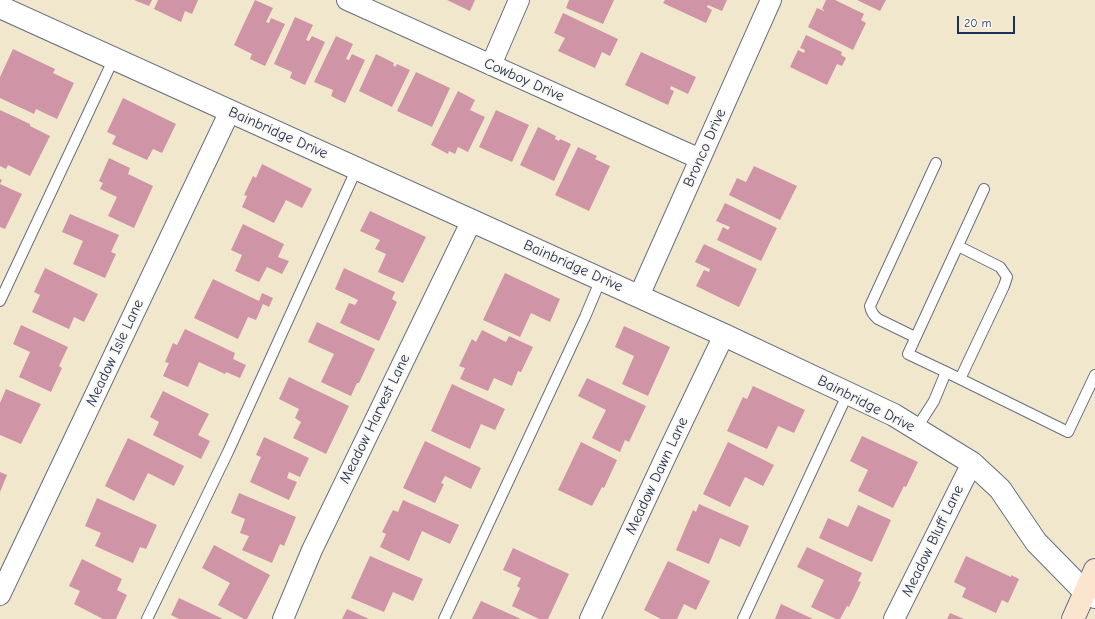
<!DOCTYPE html>
<html>
<head>
<meta charset="utf-8">
<style>
	body { margin:0 }
	#map { position:relative; width:1095px; height:619px; overflow:hidden; background:#f1e7cc; font-family:"Comic Neue",sans-serif }
	canvas { display:block }
	.scale { position:absolute; left:957px; top:16px; width:58px; height:18px; box-sizing:border-box; border:2px solid #1b2f5e; border-top:0; padding-left:5px; font-size:12px; line-height:14px; white-space:nowrap; color:#1b2f5e; -webkit-text-stroke:3px #fbf7ec; paint-order:stroke }
</style>
</head>
<body>
<div id="map">
<canvas width="1095" height="619"></canvas>
<div class="scale">20 m</div>
</div>
<script>
const ctx = document.querySelector('canvas').getContext('2d');
ctx.lineJoin = 'round';
function paint(path, color) {
  ctx.fillStyle = color;
  ctx.fill(path, 'evenodd');
}
function stroke(path, color, width, dash) {
  ctx.strokeStyle = color;
  ctx.lineWidth = width;
  ctx.lineCap = dash ? 'butt' : 'round';
  ctx.setLineDash(dash || []);
  ctx.stroke(path);
}
function drawText(font, color, halo, rows, align = 'center') {
  ctx.font = font + ' "Comic Neue",sans-serif';
  ctx.lineWidth = 3.5;
  ctx.setLineDash([]);
  ctx.textBaseline = 'middle';
  ctx.strokeStyle = halo;
  ctx.fillStyle = color;
  for (const [text, x, y, turn = 0] of rows) {
    ctx.save();
    ctx.translate(x, y);
    ctx.rotate((+turn || 0) * Math.PI / 180);
    ctx.textAlign = isNaN(turn) ? turn : align;
    if (halo) ctx.strokeText(text, 0, 0);
    ctx.fillText(text, 0, 0);
    ctx.restore();
  }
}
paint(new Path2D(`
	M 134,0 L 152,0 L 149,6 Z
	M 158,0 L 198,0 L 192,14 L 185,11 L 181,22 L 154,9 Z
	M 255,0 L 273,8 L 266,22 L 269,23 L 271,18 L 285,24 L 265,66 L 250,59 L 252,54 L 234,45 Z
	M 447,0 L 475,0 L 470,11 Z
	M 569,0 L 614,0 L 603,24 L 566,8 Z
	M 665,0 L 727,0 L 722,11 L 708,5 L 707,7 L 712,10 L 706,23 L 663,3 Z
	M 826,0 L 835,0 L 864,14 L 861,20 L 866,23 L 853,50 L 808,27 L 817,8 L 824,11 L 824,10 L 822,9 Z
	M 857,0 L 886,0 L 880,11 Z
	M 563,13 L 618,39 L 610,56 L 602,52 L 595,68 L 558,51 L 565,38 L 554,33 Z
	M 295,17 L 313,25 L 306,40 L 309,41 L 312,36 L 325,42 L 305,85 L 290,78 L 292,72 L 274,64 Z
	M 806,35 L 842,52 L 841,55 L 846,58 L 842,66 L 837,64 L 827,85 L 790,67 L 798,50 L 804,53 L 805,50 L 800,48 Z
	M 336,36 L 353,44 L 346,59 L 349,60 L 352,54 L 365,60 L 345,103 L 331,96 L 333,90 L 314,82 Z
	M 13,49 L 55,69 L 53,73 L 74,83 L 57,119 L 36,109 L 34,114 L 0,98 L 0,77 Z
	M 641,52 L 696,77 L 688,94 L 671,86 L 670,89 L 674,91 L 668,105 L 625,85 Z
	M 376,54 L 394,63 L 393,65 L 395,67 L 397,64 L 410,70 L 392,107 L 359,91 Z
	M 416,72 L 450,88 L 432,127 L 397,111 Z
	M 458,91 L 475,100 L 470,110 L 485,117 L 468,152 L 458,147 L 455,154 L 449,151 L 448,154 L 431,145 Z
	M 123,98 L 176,124 L 162,153 L 153,149 L 147,160 L 112,144 L 116,136 L 107,132 Z
	M 0,110 L 30,124 L 30,126 L 50,136 L 30,176 L 8,165 L 6,169 L 0,166 Z
	M 496,110 L 529,125 L 512,162 L 479,147 Z
	M 538,127 L 556,136 L 555,139 L 559,141 L 560,139 L 571,144 L 554,181 L 520,165 Z
	M 578,147 L 597,156 L 595,159 L 610,166 L 589,211 L 555,195 Z
	M 109,158 L 130,168 L 128,174 L 153,186 L 134,228 L 108,216 L 117,197 L 100,189 L 103,183 L 99,181 Z
	M 262,164 L 312,189 L 302,208 L 286,200 L 274,223 L 242,207 L 247,196 L 244,195 L 253,176 L 256,178 Z
	M 754,166 L 797,186 L 780,220 L 729,195 L 737,178 L 746,182 Z
	M 0,179 L 2,180 L 0,184 L 22,194 L 5,229 L 0,227 Z
	M 725,203 L 777,228 L 761,261 L 717,240 L 723,227 L 728,230 L 730,227 L 716,221 Z
	M 370,211 L 426,237 L 403,283 L 378,272 L 386,254 L 375,249 L 380,240 L 360,231 Z
	M 70,214 L 119,235 L 111,252 L 116,254 L 105,278 L 73,264 L 83,241 L 62,232 Z
	M 243,224 L 284,244 L 278,257 L 289,261 L 282,274 L 267,267 L 259,282 L 235,271 L 242,255 L 231,250 Z
	M 704,244 L 757,269 L 739,307 L 696,286 L 704,270 L 709,272 L 710,269 L 695,262 Z
	M 45,268 L 98,294 L 84,322 L 74,317 L 69,329 L 32,312 L 40,295 L 34,292 Z
	M 344,268 L 395,292 L 392,299 L 397,302 L 379,341 L 340,323 L 349,303 L 355,305 L 358,300 L 335,289 Z
	M 505,273 L 560,299 L 550,322 L 531,313 L 520,337 L 483,320 Z
	M 213,279 L 259,301 L 262,293 L 273,298 L 269,307 L 263,304 L 256,320 L 248,317 L 238,339 L 194,318 Z
	M 317,322 L 375,349 L 359,383 L 357,383 L 351,396 L 321,382 L 334,354 L 308,342 Z
	M 21,325 L 68,347 L 59,366 L 62,368 L 51,392 L 19,377 L 30,352 L 13,344 Z
	M 624,326 L 670,347 L 648,396 L 622,384 L 634,356 L 615,347 Z
	M 185,329 L 235,353 L 233,359 L 246,365 L 240,378 L 226,372 L 225,374 L 199,362 L 188,387 L 163,376 L 169,363 L 165,362 L 173,343 L 177,345 Z
	M 482,330 L 506,342 L 509,336 L 533,347 L 521,372 L 518,371 L 512,386 L 494,378 L 488,391 L 460,379 L 465,368 L 459,366 L 472,339 L 476,342 Z
	M 289,377 L 349,406 L 326,454 L 293,438 L 301,422 L 295,418 L 299,409 L 279,399 Z
	M 587,378 L 646,406 L 629,442 L 625,440 L 620,452 L 592,438 L 606,410 L 578,396 Z
	M 452,384 L 505,409 L 495,430 L 481,424 L 470,449 L 431,431 Z
	M 753,386 L 805,410 L 794,433 L 778,426 L 767,449 L 727,431 L 743,397 L 747,399 Z
	M 6,389 L 41,404 L 21,444 L 0,435 L 0,403 Z
	M 163,391 L 209,414 L 198,435 L 210,441 L 201,459 L 153,435 L 159,422 L 150,417 Z
	M 862,436 L 918,462 L 906,487 L 904,486 L 893,508 L 858,491 L 868,470 L 850,461 Z
	M 264,437 L 309,458 L 300,477 L 289,472 L 287,478 L 297,482 L 289,500 L 250,482 L 261,457 L 256,455 Z
	M 128,438 L 184,466 L 174,486 L 148,473 L 134,501 L 105,486 Z
	M 425,441 L 481,468 L 471,489 L 445,476 L 441,483 L 444,484 L 435,503 L 403,488 Z
	M 581,442 L 617,460 L 604,488 L 602,487 L 592,506 L 558,490 Z
	M 728,442 L 774,465 L 763,486 L 745,477 L 730,507 L 703,494 Z
	M 0,472 L 7,475 L 0,492 Z
	M 239,493 L 296,517 L 284,546 L 280,544 L 272,563 L 242,550 L 249,536 L 240,533 L 245,519 L 231,513 Z
	M 97,498 L 157,525 L 146,549 L 140,547 L 133,563 L 95,546 L 101,533 L 85,526 Z
	M 403,500 L 459,525 L 450,544 L 422,531 L 409,561 L 380,547 L 386,534 L 382,532 L 393,510 L 398,512 Z
	M 699,504 L 749,526 L 740,547 L 720,538 L 709,564 L 676,550 L 693,510 L 696,512 Z
	M 858,505 L 891,520 L 872,562 L 819,538 L 828,518 L 848,527 Z
	M 214,545 L 270,575 L 247,619 L 244,619 L 218,605 L 230,583 L 202,568 Z
	M 807,547 L 862,573 L 858,581 L 861,582 L 849,607 L 847,606 L 840,619 L 836,619 L 811,607 L 824,580 L 797,567 Z
	M 513,548 L 569,574 L 548,619 L 539,619 L 512,606 L 520,588 L 517,586 L 521,578 L 503,570 Z
	M 370,556 L 423,579 L 413,601 L 393,592 L 384,612 L 351,598 Z
	M 966,556 L 1011,577 L 1011,575 L 1019,579 L 1008,603 L 1002,600 L 996,613 L 962,597 L 966,588 L 954,582 Z
	M 82,559 L 122,579 L 117,590 L 127,595 L 116,619 L 103,619 L 74,604 L 80,591 L 69,586 Z
	M 668,561 L 710,581 L 696,610 L 684,604 L 677,619 L 661,619 L 644,610 Z
	M 179,598 L 223,619 L 179,619 L 171,615 Z
	M 481,601 L 521,619 L 472,619 Z
	M 781,604 L 813,619 L 775,619 Z
	M 347,609 L 369,619 L 342,619 Z
	M 950,613 L 964,619 L 947,619 Z`), '#d094a7');
const service = new Path2D(`
	M 958,246 L 1000,267 L 1007,277 L 1004,286 L 960,379
	M 0,301 L 114,58
	M 915,337 L 878,319 C 873,315 871,312 870,306 L 936,163
	M 946,372 L 908,354 L 984,189
	M 916,429 L 934,401 L 946,372 L 1068,432 L 1095,375
	M 147,619 L 228,452 L 357,168
	M 444,619 L 585,317 L 601,279
	M 743,619 L 848,393`);
const minor = new Path2D(`
	M 347,0 L 700,159
	M 491,65 L 519,0
	M 639,296 L 771,0
	M 0,595 L 230,111
	M 283,619 L 312,550 L 472,220
	M 590,619 L 666,456 L 724,335
	M 894,619 L 972,463`);
const tertiary = new Path2D(`
	M 0,7 L 724,335 L 894,415 L 972,463 L 1000,489 L 1036,542 L 1085,592 L 1095,597`);
const secondary = new Path2D(`
	M 1073,619 L 1095,570`);
stroke(service, '#666f84', 12);
stroke(minor, '#666f84', 22);
stroke(tertiary, '#666f84', 24);
stroke(secondary, '#666f84', 24);
stroke(service, '#fff', 10);
stroke(minor, '#fff', 20);
stroke(tertiary, '#fff', 22);
stroke(secondary, '#fce5cf', 22);
drawText('15px', '#1b2f5e', '#fbf7ec', [
	["Cowboy Drive",524,80,24],
	["Bainbridge Drive",278,133,24],
	["Bronco Drive",705,148,-66],
	["Bainbridge Drive",573,266,24],
	["Meadow Isle Lane",115,353,-65],
	["Bainbridge Drive",866,404,27],
	["Meadow Harvest Lane",375,419,-64],
	["Meadow Dawn Lane",657,476,-65],
	["Meadow Bluff Lane",933,541,-64]
]);
</script>
</body>
</html>
